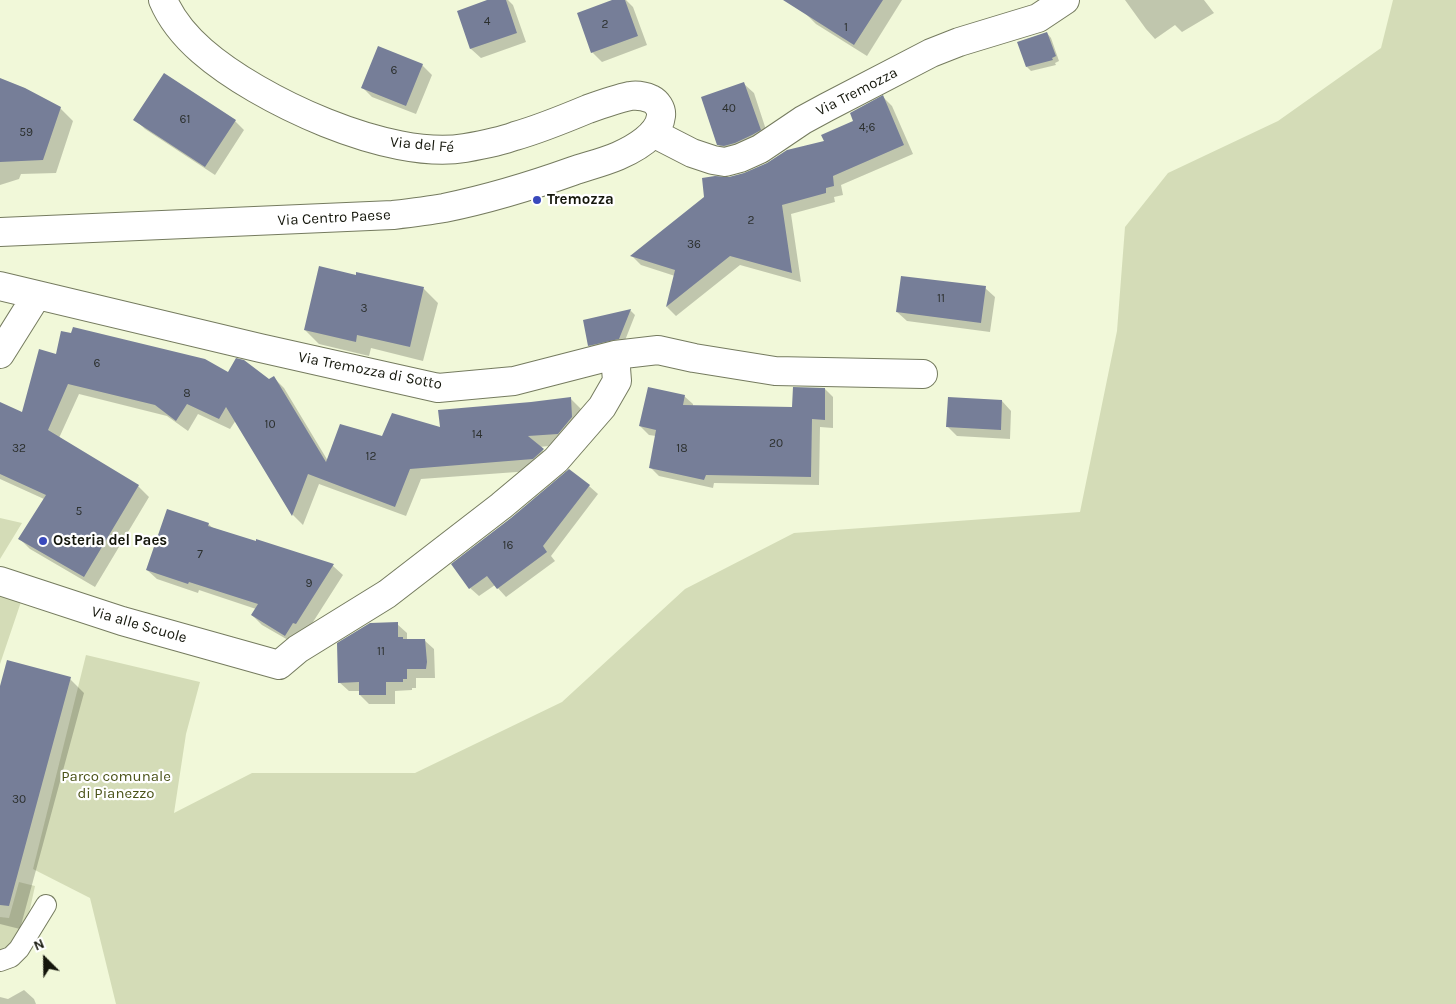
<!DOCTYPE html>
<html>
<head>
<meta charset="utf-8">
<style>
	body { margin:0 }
	#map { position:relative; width:1456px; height:1004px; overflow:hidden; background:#f1f8d9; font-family:Karla,sans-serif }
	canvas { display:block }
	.north { position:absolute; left:20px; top:934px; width:50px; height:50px; -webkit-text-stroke:4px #fff; paint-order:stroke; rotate:337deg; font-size:14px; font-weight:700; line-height:20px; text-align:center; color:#14160b }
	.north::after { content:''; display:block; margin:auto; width:18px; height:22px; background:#14160b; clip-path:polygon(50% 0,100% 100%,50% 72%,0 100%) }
</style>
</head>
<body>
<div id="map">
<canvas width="1456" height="1004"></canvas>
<div class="north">N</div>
</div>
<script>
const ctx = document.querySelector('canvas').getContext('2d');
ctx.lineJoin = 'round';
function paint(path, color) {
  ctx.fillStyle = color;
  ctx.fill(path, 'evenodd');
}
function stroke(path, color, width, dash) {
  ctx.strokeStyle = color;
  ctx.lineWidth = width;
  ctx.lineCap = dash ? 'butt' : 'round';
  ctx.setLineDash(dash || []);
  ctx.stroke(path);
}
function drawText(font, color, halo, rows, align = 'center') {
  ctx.font = font + ' Karla,sans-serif';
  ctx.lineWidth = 4.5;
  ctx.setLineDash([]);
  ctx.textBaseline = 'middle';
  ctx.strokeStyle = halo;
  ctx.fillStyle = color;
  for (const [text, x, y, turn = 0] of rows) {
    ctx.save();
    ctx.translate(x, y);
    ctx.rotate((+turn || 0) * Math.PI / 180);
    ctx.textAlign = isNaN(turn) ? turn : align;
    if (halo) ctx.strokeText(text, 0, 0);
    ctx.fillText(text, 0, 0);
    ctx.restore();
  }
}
paint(new Path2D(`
	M 1393,0 L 1456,0 L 1456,1004 L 116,1004 L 90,898 L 33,869 L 86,655 L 200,682 L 186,734 L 174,813 L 252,773 L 415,773 L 562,702 L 685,589 L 794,533 L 1080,512 L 1117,331 L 1125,227 L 1168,173 L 1278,121 L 1381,48 Z
	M 0,518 L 22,523 L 0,559 Z
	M 0,581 L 25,590 L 0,664 Z
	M 19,882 L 35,886 L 30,909 L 14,946 L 0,952 L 0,917 L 9,918 Z`), '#d4dcb7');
paint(new Path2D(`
	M 491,0 L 508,0 L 513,5 L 526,42 L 481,58 L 471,49 L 459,12 Z
	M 616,0 L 626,0 L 633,7 L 647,45 L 602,62 L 592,52 Z
	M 812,0 L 902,0 L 867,56 L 816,24 L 804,12 Z
	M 1125,0 L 1204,0 L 1214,13 L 1182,32 L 1175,25 L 1155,39 L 1146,29 Z
	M 1047,33 L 1051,38 L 1059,61 L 1055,63 L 1056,65 L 1031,71 L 1027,67 Z
	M 422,65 L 432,75 L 416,114 L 372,97 L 362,87 Z
	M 0,80 L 60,108 L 73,121 L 56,173 L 21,174 L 19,179 L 0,185 Z
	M 744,84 L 754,93 L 769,139 L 728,154 L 718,144 Z
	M 883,97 L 892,106 L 913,154 L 841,185 L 843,195 L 834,197 L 835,202 L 791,214 L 801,282 L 740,265 L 676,316 L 667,307 L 675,276 L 641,265 L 632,256 L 729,178 L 744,174 L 825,141 L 855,122 Z
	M 135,119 L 235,121 L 244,130 L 215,175 L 145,129 Z
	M 357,277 L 424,289 L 438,303 L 423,361 L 371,348 L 369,356 L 319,344 L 305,330 Z
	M 985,288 L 995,297 L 990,332 L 907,321 L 897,312 Z
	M 630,310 L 635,315 L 624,343 L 594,350 L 589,345 L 584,321 Z
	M 57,355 L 228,374 L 268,381 L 274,378 L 284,388 L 328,461 L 383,438 L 441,429 L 571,399 L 581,409 L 583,428 L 569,444 L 539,447 L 554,461 L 544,470 L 421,479 L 406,516 L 319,484 L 303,525 L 293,515 L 236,420 L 230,429 L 198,414 L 188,431 L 167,416 L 79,394 L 59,438 L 138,486 L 149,497 L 95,587 L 30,549 L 20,539 L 44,499 L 0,479 L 0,404 L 23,414 Z
	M 825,389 L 833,397 L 833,428 L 820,427 L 819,485 L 714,483 L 713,488 L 659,476 L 650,467 L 656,436 L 649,435 L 640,426 L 684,396 L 693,404 L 693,406 L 794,409 Z
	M 1002,401 L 1011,411 L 1010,439 L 957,436 L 947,426 Z
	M 589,486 L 598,494 L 551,556 L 555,561 L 506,597 L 495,585 L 479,596 L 470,588 Z
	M 208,524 L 213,528 L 256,542 L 257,540 L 333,566 L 343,575 L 306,633 L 295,644 L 262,625 L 252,615 L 256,609 L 199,590 L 198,593 L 157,579 L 147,570 Z
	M 397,624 L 407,633 L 407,641 L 424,640 L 434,649 L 435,678 L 416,678 L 416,688 L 412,688 L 412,690 L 395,691 L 395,704 L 369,704 L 360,695 L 360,691 L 349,691 L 339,682 Z
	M 70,679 L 84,693 L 20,929 L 0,924 L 0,691 Z
	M 24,990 L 34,999 L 36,1004 L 0,1004 L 0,997 L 8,999 Z`), '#0003');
paint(new Path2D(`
	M 487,0 L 506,0 L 517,33 L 470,49 L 457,11 Z
	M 612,0 L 625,0 L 638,36 L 591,53 L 577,13 Z
	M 783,0 L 883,0 L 854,45 Z
	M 1047,32 L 1056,56 L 1052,58 L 1053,60 L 1026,67 L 1017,42 Z
	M 378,46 L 423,64 L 406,106 L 361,88 Z
	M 164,73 L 236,120 L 205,167 L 133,120 Z
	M 0,78 L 25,88 L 61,107 L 43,160 L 0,162 Z
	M 744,82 L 761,130 L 752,135 L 735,143 L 724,146 L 717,145 L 701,97 Z
	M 883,95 L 904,145 L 833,176 L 834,186 L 826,188 L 826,193 L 782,205 L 792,273 L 730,256 L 666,307 L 675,270 L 630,256 L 704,197 L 702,178 L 715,176 L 729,177 L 744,173 L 767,163 L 787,150 L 824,141 L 821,135 L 853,121 L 850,113 Z
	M 319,266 L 356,275 L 356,272 L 424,287 L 410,347 L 357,335 L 356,342 L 304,330 Z
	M 901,276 L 986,286 L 981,323 L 896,312 Z
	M 631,309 L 619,339 L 588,346 L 583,320 Z
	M 73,327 L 205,359 L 228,372 L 236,358 L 244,360 L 269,379 L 274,376 L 326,462 L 340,424 L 382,436 L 392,413 L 440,427 L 438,410 L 531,402 L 571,397 L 572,417 L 558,434 L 528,436 L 544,449 L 533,459 L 410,469 L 395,507 L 308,474 L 292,516 L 226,407 L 219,419 L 187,404 L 176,421 L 155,405 L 68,384 L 48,430 L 139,485 L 84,577 L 18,539 L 46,495 L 0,474 L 0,402 L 22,412 L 39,349 L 56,354 L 61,331 L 71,333 Z
	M 648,387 L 685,395 L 683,405 L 792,407 L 793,387 L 825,388 L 825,420 L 812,419 L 811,477 L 706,475 L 704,480 L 649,468 L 656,430 L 639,426 Z
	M 948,397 L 1002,400 L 1001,430 L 946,427 Z
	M 569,469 L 590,485 L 543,546 L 547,552 L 497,589 L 487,576 L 469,589 L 451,564 L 511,518 Z
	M 167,509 L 209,523 L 208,526 L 256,541 L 256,539 L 334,564 L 296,624 L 293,623 L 285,636 L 251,615 L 258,604 L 189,582 L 188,584 L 146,570 Z
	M 398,622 L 398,637 L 403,637 L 403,639 L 425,639 L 427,662 L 426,669 L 407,669 L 407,679 L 403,679 L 403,682 L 386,682 L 386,695 L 359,695 L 359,682 L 338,683 L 337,643 L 370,623 Z
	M 7,660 L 71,677 L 9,906 L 0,905 L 0,686 Z`), '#767e98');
const lane = new Path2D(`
	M 0,961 L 11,957 L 19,949 L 46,905`);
const street = new Path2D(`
	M 653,133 L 692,153 L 713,160 L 725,162 L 740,158 L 760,149 L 803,120 L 827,107 L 931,53 L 959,42 L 1038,18 L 1065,0
	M 0,286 L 260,348 L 438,388 L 514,381 L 615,355 L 658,350 L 694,358 L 775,371 L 923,374
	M 0,354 L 37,295
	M 0,581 L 122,621 L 279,665 L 298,649 L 387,594 L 501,506 L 556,460 L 602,407 L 617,381 L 615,355`);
const secondary = new Path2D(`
	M 0,232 L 393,215 C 410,213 427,211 444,208 C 488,199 531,186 573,171 C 588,166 604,162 618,156 C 634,149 659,135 661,116 C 662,109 657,102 651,99 C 644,96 637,95 630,96 C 616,99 602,104 588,109 C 564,119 540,129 515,136 C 499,142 482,145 465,148 C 389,161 258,100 202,51 C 186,37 171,19 163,0`);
stroke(lane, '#757b5f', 22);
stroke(street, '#757b5f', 30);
stroke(secondary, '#757b5f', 30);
stroke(lane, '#fff', 20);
stroke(street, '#fff', 28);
stroke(secondary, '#fff', 28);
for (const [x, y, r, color] of [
	[537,200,5,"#3949bc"],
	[43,541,5,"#3949bc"]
]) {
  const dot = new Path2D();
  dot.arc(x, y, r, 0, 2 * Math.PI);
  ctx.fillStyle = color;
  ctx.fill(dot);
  stroke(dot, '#fff', 2);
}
drawText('12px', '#2c302e', null, [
	["4",487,22],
	["2",605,25],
	["1",846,28],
	["6",394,71],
	["40",729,109],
	["61",185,120],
	["4;6",867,128],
	["59",26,133],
	["2",751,221],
	["36",694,245],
	["11",941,299],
	["3",364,309],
	["6",97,364],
	["8",187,394],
	["10",270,425],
	["14",477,435],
	["20",776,444],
	["32",19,449],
	["18",682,449],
	["12",371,457],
	["5",79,512],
	["16",508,546],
	["7",200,555],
	["9",309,584],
	["11",381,652],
	["30",19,800]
]);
drawText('15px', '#14160b', '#fff', [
	["Via Tremozza",857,92,-27],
	["Via del Fé",422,145,5],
	["Via Centro Paese",334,218,-3],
	["Via Tremozza di Sotto",370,371,11],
	["Via alle Scuole",139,625,16]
]);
drawText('bold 15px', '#14160b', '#fff', [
	["Tremozza",547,200],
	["Osteria del Paes",53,541]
], 'left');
drawText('15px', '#4b5319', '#fff', [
	["Parco comunale",116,777],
	["di Pianezzo",116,794]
]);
</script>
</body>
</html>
